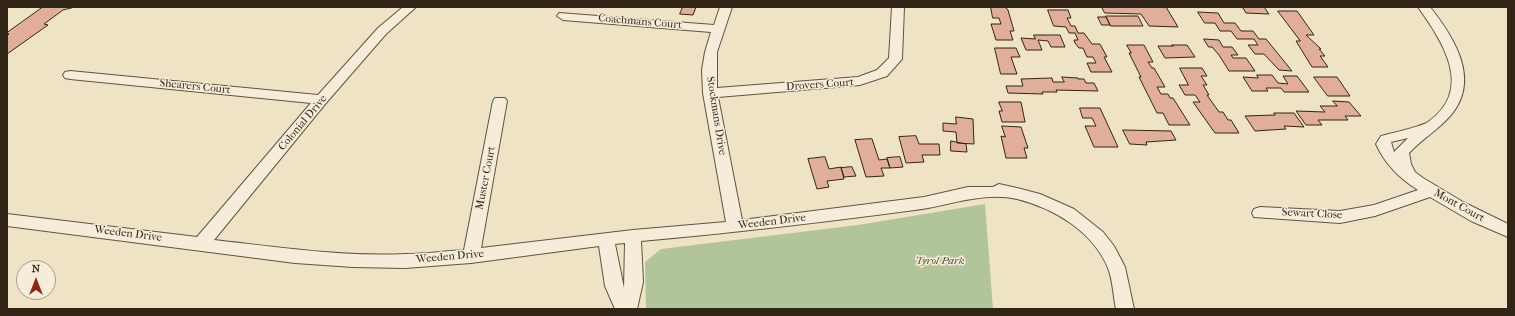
<!DOCTYPE html>
<html>
<head>
<meta charset="utf-8">
<style>
	body { margin:0 }
	#map { position:relative; width:1515px; height:316px; overflow:hidden; background:#efe3c5; font-family:"IM FELL French Canon",serif }
	canvas { display:block }
	.frame { position:absolute; inset:0; border:8px solid #312517; pointer-events:none }
	.north { position:absolute; left:16px; top:260px; width:40px; height:40px; box-sizing:border-box; background:#f5edd9; border:1px solid #a79d8b; border-radius:50%; rotate:0deg; font-size:11px; font-weight:700; line-height:16px; text-align:center; color:#312517 }
	.north::after { content:''; display:block; margin:auto; width:14px; height:18px; background:#8f2418; clip-path:polygon(50% 0,100% 100%,50% 72%,0 100%) }
</style>
</head>
<body>
<div id="map">
<canvas width="1515" height="316"></canvas>
<div class="frame"></div>
<div class="north">N</div>
</div>
<script>
const ctx = document.querySelector('canvas').getContext('2d');
ctx.lineJoin = 'round';
function paint(path, color) {
  ctx.fillStyle = color;
  ctx.fill(path, 'evenodd');
}
function stroke(path, color, width, dash) {
  ctx.strokeStyle = color;
  ctx.lineWidth = width;
  ctx.lineCap = dash ? 'butt' : 'round';
  ctx.setLineDash(dash || []);
  ctx.stroke(path);
}
function drawText(font, color, halo, rows, align = 'center') {
  ctx.font = font + ' "IM FELL French Canon",serif';
  ctx.lineWidth = 3;
  ctx.setLineDash([]);
  ctx.textBaseline = 'middle';
  ctx.strokeStyle = halo;
  ctx.fillStyle = color;
  for (const [text, x, y, turn = 0] of rows) {
    ctx.save();
    ctx.translate(x, y);
    ctx.rotate((+turn || 0) * Math.PI / 180);
    ctx.textAlign = isNaN(turn) ? turn : align;
    if (halo) ctx.strokeText(text, 0, 0);
    ctx.fillText(text, 0, 0);
    ctx.restore();
  }
}
paint(new Path2D(`
	M 985,204 L 993,309 L 646,309 L 645,262 L 661,249 L 858,225 Z`), '#b2c59a');
const building = new Path2D(`
	M 43,7 L 75,7 L 63,10 L 44,24 L 48,25 L 7,54 L 7,36 L 9,34 L 7,33 Z
	M 683,7 L 696,7 L 693,15 L 680,14 Z
	M 991,7 L 1005,7 L 1008,10 L 1014,31 L 1010,31 L 1013,40 L 996,40 L 991,24 L 1001,24 L 999,18 L 993,18 Z
	M 1102,7 L 1166,7 L 1178,27 L 1149,26 L 1141,14 L 1105,13 Z
	M 1232,7 L 1264,7 L 1269,14 L 1246,13 L 1243,8 Z
	M 1048,10 L 1068,10 L 1071,18 L 1067,18 L 1071,26 L 1075,26 L 1078,33 L 1084,33 L 1092,44 L 1100,44 L 1107,57 L 1104,57 L 1112,72 L 1091,72 L 1087,63 L 1096,63 L 1093,57 L 1087,57 L 1083,48 L 1079,48 L 1075,43 L 1074,40 L 1078,40 L 1075,33 L 1069,33 L 1066,27 L 1054,26 Z
	M 1278,11 L 1297,11 L 1314,35 L 1306,35 L 1321,49 L 1319,49 L 1325,56 L 1320,56 L 1328,67 L 1312,67 L 1296,41 L 1300,41 Z
	M 1198,12 L 1218,13 L 1224,23 L 1235,23 L 1241,31 L 1253,31 L 1259,39 L 1266,39 L 1292,71 L 1279,70 L 1264,54 L 1255,54 L 1248,45 L 1258,45 L 1254,39 L 1237,39 L 1231,31 L 1220,31 L 1215,23 L 1205,23 Z
	M 1106,16 L 1138,16 L 1143,26 L 1111,26 Z
	M 1098,17 L 1106,17 L 1110,25 L 1102,25 Z
	M 1034,35 L 1060,35 L 1065,47 L 1051,47 L 1048,41 L 1038,40 L 1042,50 L 1026,50 L 1021,38 L 1035,39 Z
	M 1204,39 L 1219,40 L 1223,47 L 1232,47 L 1238,55 L 1231,55 L 1233,58 L 1246,58 L 1255,71 L 1229,71 L 1219,55 L 1212,47 L 1209,47 Z
	M 1127,45 L 1144,45 L 1153,62 L 1148,62 L 1152,68 L 1154,68 L 1165,87 L 1157,87 L 1161,94 L 1168,94 L 1170,98 L 1173,98 L 1190,125 L 1169,125 L 1163,113 L 1157,113 L 1139,77 L 1141,77 L 1129,53 L 1131,53 Z
	M 1172,45 L 1187,45 L 1195,57 L 1165,58 L 1158,46 L 1173,46 Z
	M 995,48 L 1016,48 L 1020,57 L 1011,57 L 1017,74 L 1001,74 Z
	M 1180,68 L 1202,68 L 1207,76 L 1201,76 L 1207,85 L 1203,85 L 1209,95 L 1207,95 L 1219,112 L 1223,112 L 1228,120 L 1231,120 L 1239,133 L 1215,133 L 1193,102 L 1200,102 L 1195,95 L 1185,95 L 1179,85 L 1188,85 Z
	M 1257,75 L 1272,75 L 1278,83 L 1288,84 L 1283,76 L 1297,76 L 1309,92 L 1284,92 L 1281,88 L 1266,88 L 1268,91 L 1252,91 L 1243,77 L 1258,78 Z
	M 1062,77 L 1078,78 L 1078,79 L 1084,79 L 1086,83 L 1094,83 L 1098,91 L 1056,90 L 1057,92 L 1042,92 L 1043,94 L 1008,93 L 1006,86 L 1023,86 L 1021,79 L 1052,78 L 1053,82 L 1064,82 Z
	M 1314,77 L 1337,77 L 1350,96 L 1328,96 Z
	M 1333,101 L 1349,102 L 1361,116 L 1345,116 L 1348,120 L 1318,120 L 1322,125 L 1306,125 L 1296,111 L 1325,112 L 1320,106 L 1337,106 Z
	M 999,102 L 1021,102 L 1025,122 L 1002,122 L 999,111 L 1002,111 Z
	M 1080,108 L 1100,108 L 1118,147 L 1094,147 L 1085,126 L 1096,126 L 1092,118 L 1083,118 Z
	M 1274,113 L 1294,113 L 1304,127 L 1284,126 L 1286,129 L 1255,131 L 1245,116 L 1275,115 Z
	M 956,117 L 973,119 L 974,144 L 957,143 L 956,132 L 943,131 L 943,123 L 956,124 Z
	M 1002,126 L 1021,127 L 1028,148 L 1024,148 L 1027,158 L 1006,158 L 1001,136 L 1005,137 Z
	M 1123,130 L 1171,131 L 1176,140 L 1146,142 L 1147,145 L 1130,144 Z
	M 916,136 L 919,144 L 939,144 L 940,155 L 922,155 L 924,162 L 906,163 L 899,137 Z
	M 872,139 L 879,160 L 887,159 L 890,168 L 881,168 L 884,176 L 866,177 L 855,140 Z
	M 951,141 L 966,144 L 967,152 L 951,151 Z
	M 825,157 L 829,169 L 841,167 L 844,179 L 827,181 L 829,187 L 817,189 L 808,159 Z
	M 900,157 L 903,167 L 890,168 L 887,158 Z
	M 852,167 L 856,176 L 844,177 L 841,168 Z`);
paint(building, '#e1ae99');
stroke(building, '#312517', 1);
const street = new Path2D(`
	M 403,7 L 416,7 L 386,34 L 326,103 L 214,240 C 278,247 342,257 406,254 C 425,254 444,251 464,250 L 493,101 L 495,98 L 505,98 L 507,101 L 481,248 L 633,230 L 726,222 L 703,93 L 702,70 L 705,52 L 711,32 L 563,20 L 557,16 L 559,13 L 714,25 L 720,7 L 732,7 L 717,52 L 717,88 L 858,77 L 877,70 L 889,58 L 892,7 L 904,7 L 902,59 L 887,76 L 860,85 L 718,97 L 742,220 L 924,197 L 968,187 L 993,187 L 999,184 L 1017,188 L 1040,194 L 1074,209 L 1103,232 L 1114,246 L 1125,267 L 1134,309 L 1116,309 C 1113,295 1113,281 1108,268 C 1093,231 1053,208 1017,199 C 983,191 948,206 915,210 C 824,222 733,233 641,241 L 643,282 L 637,309 L 615,309 L 605,286 L 599,246 L 471,263 L 405,268 L 353,267 L 295,263 L 7,226 L 7,214 L 197,237 L 311,103 L 70,79 L 65,78 L 63,75 L 65,72 L 70,71 L 318,95 L 378,28 ZM 625,243 L 624,288 L 615,244 Z
	M 1418,7 L 1430,7 C 1454,37 1481,80 1451,115 C 1438,130 1422,139 1409,153 L 1411,164 L 1415,172 L 1423,178 L 1463,202 L 1508,224 L 1508,237 L 1471,221 L 1430,197 L 1375,216 L 1340,223 L 1254,217 L 1252,213 L 1254,209 L 1260,207 L 1340,211 L 1374,205 L 1418,190 C 1399,178 1385,164 1376,144 L 1381,136 C 1392,133 1420,127 1428,122 C 1475,89 1442,41 1418,7 ZM 1408,138 L 1394,152 L 1391,142 Z`);
stroke(street, '#605442', 2);
paint(street, '#f5edd9');
drawText('11px', '#312517', '#f5edd9', [
	["Coachmans Court",640,22,5],
	["Drovers Court",820,85,-4],
	["Shearers Court",195,87,6],
	["Stockmans Drive",716,116,81],
	["Colonial Drive",303,123,-50],
	["Muster Court",486,178,-79],
	["Mont Court",1459,206,29],
	["Sewart Close",1312,214,3],
	["Weeden Drive",772,222,-7],
	["Weeden Drive",128,234,7],
	["Weeden Drive",450,257,-5]
]);
drawText('italic 11px', '#514d38', '#f5edd9', [
	["Tyrol Park",940,261]
]);
</script>
</body>
</html>
